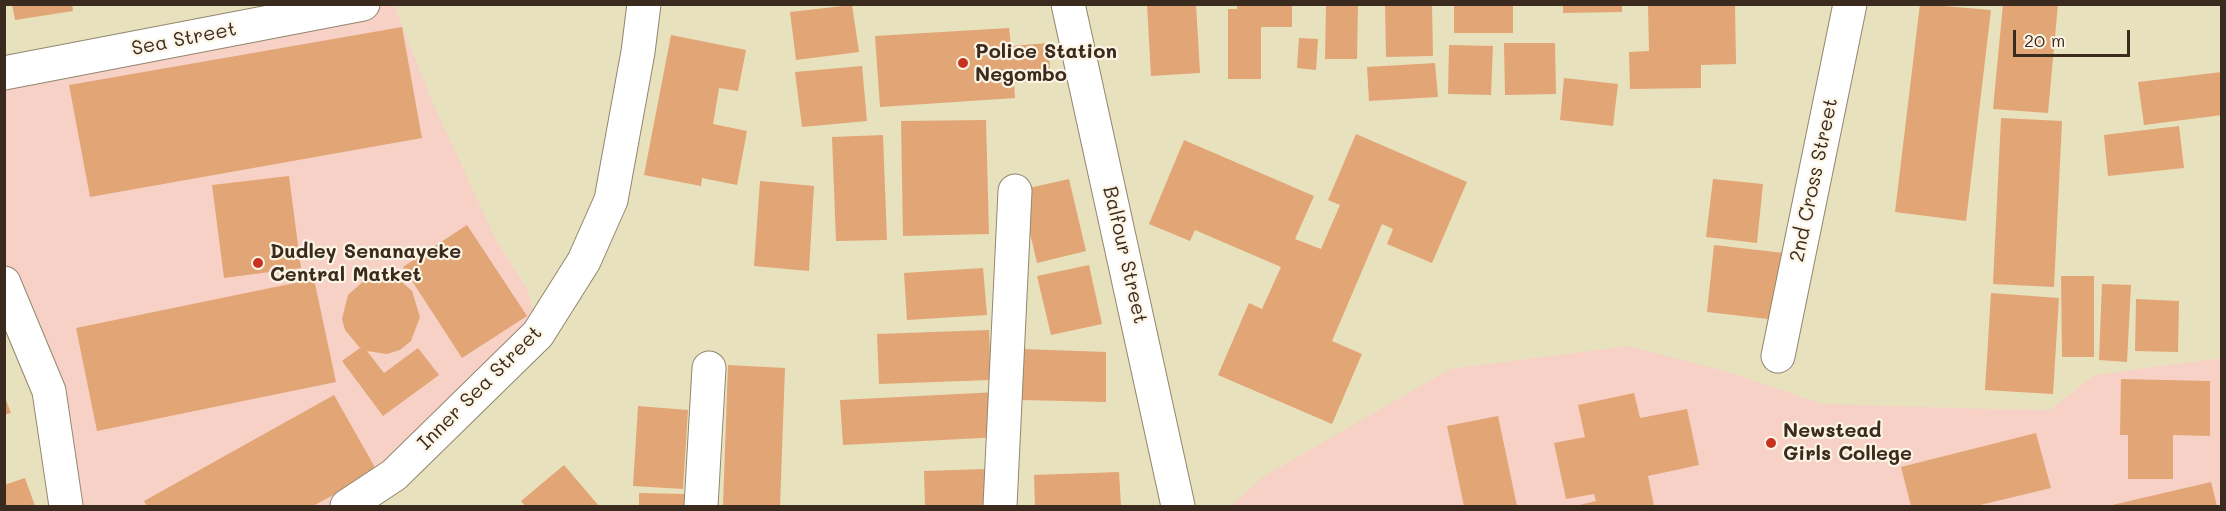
<!DOCTYPE html>
<html>
<head>
<meta charset="utf-8">
<style>
	body { margin:0 }
	#map { position:relative; width:2226px; height:511px; overflow:hidden; background:#e8e1bd; font-family:Mali,sans-serif }
	canvas { display:block }
	.frame { position:absolute; inset:0; border:6px solid #3b2a1e; pointer-events:none }
	.scale { position:absolute; left:2013px; top:30px; width:117px; height:27px; box-sizing:border-box; border:3px solid #3b2a1e; border-top:0; padding-left:8px; font-size:18px; line-height:21px; white-space:nowrap; color:#3b2a1e; -webkit-text-stroke:4px #fcf5e5; paint-order:stroke }
</style>
</head>
<body>
<div id="map">
<canvas width="2226" height="511"></canvas>
<div class="frame"></div>
<div class="scale">20 m</div>
</div>
<script>
const ctx = document.querySelector('canvas').getContext('2d');
ctx.lineJoin = 'round';
function paint(path, color) {
  ctx.fillStyle = color;
  ctx.fill(path, 'evenodd');
}
function stroke(path, color, width, dash) {
  ctx.strokeStyle = color;
  ctx.lineWidth = width;
  ctx.lineCap = dash ? 'butt' : 'round';
  ctx.setLineDash(dash || []);
  ctx.stroke(path);
}
function drawText(font, color, halo, rows, align = 'center') {
  ctx.font = font + ' Mali,sans-serif';
  ctx.lineWidth = 4.5;
  ctx.setLineDash([]);
  ctx.textBaseline = 'middle';
  ctx.strokeStyle = halo;
  ctx.fillStyle = color;
  for (const [text, x, y, turn = 0] of rows) {
    ctx.save();
    ctx.translate(x, y);
    ctx.rotate((+turn || 0) * Math.PI / 180);
    ctx.textAlign = isNaN(turn) ? turn : align;
    if (halo) ctx.strokeText(text, 0, 0);
    ctx.fillText(text, 0, 0);
    ctx.restore();
  }
}
paint(new Path2D(`
	M 363,5 L 394,5 L 431,99 L 497,242 L 528,290 L 538,334 L 347,506 L 66,506 L 5,283 L 5,73 Z
	M 1628,346 L 1728,372 L 1822,404 L 1992,409 L 2050,410 L 2095,375 L 2221,358 L 2221,506 L 1231,506 L 1263,477 L 1450,369 Z`), '#f7d1c6');
paint(new Path2D(`
	M 12,4 L 72,4 L 73,11 L 15,20 Z
	M 1147,4 L 1196,4 L 1200,73 L 1151,76 Z
	M 1237,4 L 1292,4 L 1292,27 L 1261,27 L 1261,79 L 1228,79 L 1228,9 L 1237,9 Z
	M 1326,4 L 1358,4 L 1357,59 L 1325,59 Z
	M 1385,4 L 1432,4 L 1433,56 L 1386,57 Z
	M 1454,4 L 1513,4 L 1513,33 L 1454,33 Z
	M 1563,4 L 1622,4 L 1622,12 L 1563,13 Z
	M 1648,4 L 1735,4 L 1736,64 L 1701,65 L 1701,88 L 1630,89 L 1629,52 L 1649,51 Z
	M 1920,4 L 1991,10 L 1966,221 L 1895,212 Z
	M 2003,4 L 2058,4 L 2048,113 L 1993,109 Z
	M 852,5 L 859,52 L 796,60 L 790,12 Z
	M 402,27 L 422,138 L 90,197 L 69,85 Z
	M 1009,28 L 1011,46 L 1048,43 L 1051,81 L 1014,83 L 1015,98 L 880,107 L 875,36 Z
	M 671,35 L 746,50 L 738,91 L 719,88 L 713,124 L 747,131 L 737,185 L 702,178 L 701,186 L 644,175 Z
	M 1299,38 L 1318,39 L 1316,70 L 1297,68 Z
	M 1504,43 L 1555,43 L 1556,94 L 1505,95 Z
	M 1449,45 L 1493,46 L 1491,95 L 1448,94 Z
	M 1435,63 L 1438,97 L 1369,101 L 1367,67 Z
	M 862,66 L 867,121 L 802,127 L 795,72 Z
	M 2222,72 L 2222,115 L 2144,125 L 2138,82 Z
	M 1564,78 L 1618,84 L 1613,126 L 1560,120 Z
	M 2001,118 L 2062,121 L 2054,287 L 1993,284 Z
	M 986,120 L 989,234 L 903,236 L 901,121 Z
	M 2179,126 L 2184,168 L 2108,176 L 2104,135 Z
	M 1356,134 L 1467,182 L 1432,263 L 1387,244 L 1393,229 L 1382,224 L 1332,341 L 1362,354 L 1332,424 L 1218,375 L 1249,303 L 1262,309 L 1281,267 L 1195,230 L 1190,241 L 1149,224 L 1184,140 L 1314,196 L 1295,239 L 1321,249 L 1340,205 L 1328,200 Z
	M 883,135 L 887,240 L 836,241 L 832,137 Z
	M 289,176 L 301,268 L 224,278 L 212,185 Z
	M 1069,179 L 1086,251 L 1037,263 L 1020,190 Z
	M 1713,179 L 1763,184 L 1757,243 L 1706,237 Z
	M 760,181 L 814,186 L 809,271 L 754,266 Z
	M 467,225 L 527,316 L 462,358 L 403,267 Z
	M 1714,245 L 1784,253 L 1777,320 L 1707,312 Z
	M 1089,265 L 1102,324 L 1051,335 L 1037,276 Z
	M 983,268 L 987,315 L 907,320 L 904,273 Z
	M 2061,276 L 2094,276 L 2094,357 L 2062,357 Z
	M 378,277 L 402,282 L 412,291 L 420,317 L 411,341 L 400,350 L 387,354 L 367,351 L 384,373 L 418,348 L 439,375 L 383,416 L 342,361 L 360,348 L 345,330 L 342,319 L 348,295 L 366,279 Z
	M 314,279 L 336,382 L 97,431 L 76,328 Z
	M 2102,284 L 2131,285 L 2127,362 L 2099,360 Z
	M 1991,293 L 2059,298 L 2053,394 L 1985,390 Z
	M 2136,299 L 2179,301 L 2178,352 L 2135,351 Z
	M 989,330 L 991,380 L 879,384 L 877,334 Z
	M 1022,349 L 1106,352 L 1106,402 L 1022,400 Z
	M 728,365 L 785,368 L 780,506 L 723,506 Z
	M 2121,379 L 2210,381 L 2210,436 L 2173,435 L 2173,479 L 2128,479 L 2128,435 L 2120,435 Z
	M 998,392 L 1001,437 L 843,445 L 840,400 Z
	M 1634,393 L 1640,418 L 1687,409 L 1699,465 L 1648,476 L 1654,506 L 1575,506 L 1596,501 L 1594,494 L 1566,499 L 1554,443 L 1585,437 L 1578,405 Z
	M 4,395 L 11,413 L 4,415 Z
	M 334,395 L 377,471 L 313,506 L 147,506 L 144,501 Z
	M 638,406 L 688,410 L 683,489 L 633,486 Z
	M 1498,416 L 1517,506 L 1464,506 L 1447,426 Z
	M 2036,433 L 2051,488 L 1976,506 L 1911,506 L 1901,467 Z
	M 564,465 L 599,506 L 525,506 L 521,501 Z
	M 985,469 L 986,506 L 925,506 L 924,471 Z
	M 1119,472 L 1121,506 L 1035,506 L 1034,475 Z
	M 25,478 L 35,506 L 4,506 L 4,485 Z
	M 2211,482 L 2217,506 L 2108,506 Z
	M 639,493 L 685,494 L 685,506 L 639,506 Z`), '#e2a576');
const minor = new Path2D(`
	M 1068,4 L 1178,506
	M 4,73 L 363,4
	M 4,283 L 49,391 L 66,506
	M 1778,356 L 1850,4
	M 347,506 L 394,475 L 538,334 L 584,261 L 611,200 L 638,52 L 644,4
	M 701,506 L 709,368
	M 1000,506 L 1015,191`);
stroke(minor, '#92866e', 35);
stroke(minor, '#fff', 33);
for (const [x, y, r, color] of [
	[963,63,6,"#c8321e"],
	[258,263,6,"#c8321e"],
	[1771,443,6,"#c8321e"]
]) {
  const dot = new Path2D();
  dot.arc(x, y, r, 0, 2 * Math.PI);
  ctx.fillStyle = color;
  ctx.fill(dot);
  stroke(dot, '#fcf5e5', 2);
}
drawText('20px', '#3b2a1e', '#fcf5e5', [
	["Sea Street",184,39,-11],
	["2nd Cross Street",1814,180,-78],
	["Balfour Street",1125,255,77],
	["Inner Sea Street",480,388,-45]
]);
drawText('bold 20px', '#3b2a1e', '#fcf5e5', [
	["Police Station",975,52],
	["Negombo",975,75],
	["Dudley Senanayeke",270,252],
	["Central Matket",270,275],
	["Newstead",1783,431],
	["Girls College",1783,454]
], 'left');
</script>
</body>
</html>
